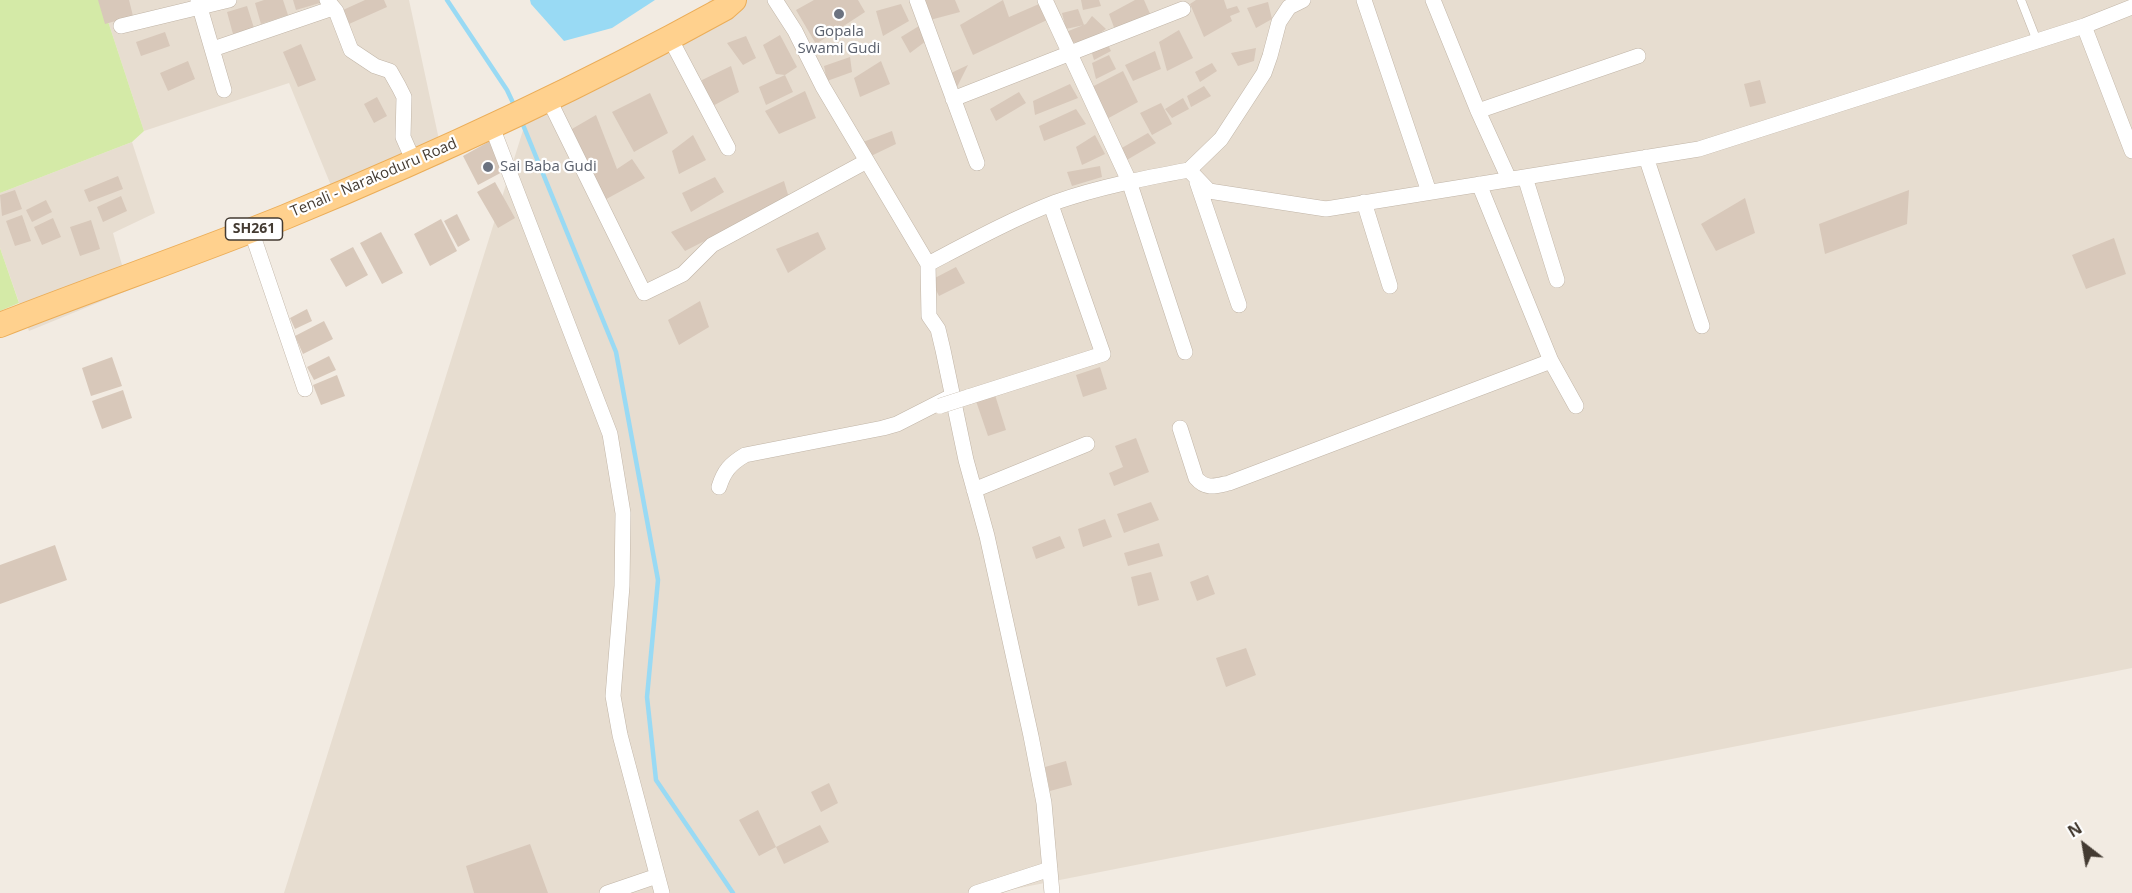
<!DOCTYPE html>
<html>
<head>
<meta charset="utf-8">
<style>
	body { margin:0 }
	#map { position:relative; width:2132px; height:893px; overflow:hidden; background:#f2ebe2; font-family:"Open Sans",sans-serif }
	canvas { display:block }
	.north { position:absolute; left:2054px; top:815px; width:60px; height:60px; -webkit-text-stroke:4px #fff; paint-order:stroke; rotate:329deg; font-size:16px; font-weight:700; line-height:24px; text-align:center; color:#443b32 }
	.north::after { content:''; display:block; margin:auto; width:21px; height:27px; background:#443b32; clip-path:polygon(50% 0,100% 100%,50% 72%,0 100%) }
</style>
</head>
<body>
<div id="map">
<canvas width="2132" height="893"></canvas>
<div class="north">N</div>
</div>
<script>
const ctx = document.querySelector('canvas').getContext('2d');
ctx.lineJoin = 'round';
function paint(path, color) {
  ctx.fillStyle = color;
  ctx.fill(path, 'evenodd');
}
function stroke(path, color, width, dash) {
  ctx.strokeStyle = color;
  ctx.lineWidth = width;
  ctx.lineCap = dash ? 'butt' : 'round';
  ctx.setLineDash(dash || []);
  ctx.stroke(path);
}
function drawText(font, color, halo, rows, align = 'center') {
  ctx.font = font + ' "Open Sans",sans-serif';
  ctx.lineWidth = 4.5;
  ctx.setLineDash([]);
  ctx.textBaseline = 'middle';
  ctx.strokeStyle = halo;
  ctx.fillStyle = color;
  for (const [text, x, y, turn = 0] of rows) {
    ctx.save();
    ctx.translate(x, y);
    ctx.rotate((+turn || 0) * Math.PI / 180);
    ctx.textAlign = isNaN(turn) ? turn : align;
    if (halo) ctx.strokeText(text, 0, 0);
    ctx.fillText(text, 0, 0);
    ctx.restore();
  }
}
paint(new Path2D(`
	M 101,0 L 409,0 L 444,163 L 339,205 L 289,83 L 144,131 Z
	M 710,0 L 2132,0 L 2132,668 L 994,893 L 284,893 L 535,92 L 705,6 Z
	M 132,142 L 155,213 L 113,233 L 129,290 L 29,331 L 0,248 L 0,193 Z`), '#e7ddd0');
paint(new Path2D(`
	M 0,0 L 101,0 L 144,131 L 132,142 L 0,193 Z
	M 0,248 L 19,303 L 0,311 Z`), '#d4eaa7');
paint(new Path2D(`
	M 530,0 L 655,0 L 612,28 L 564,41 L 531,4 Z`), '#99daf4');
stroke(new Path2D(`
	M 447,0 L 507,90 L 515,107
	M 521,120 L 616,352 L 658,580 L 647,697 L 656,780 L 733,893`), '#99daf4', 4.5);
paint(new Path2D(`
	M 98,0 L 129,0 L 133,16 L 105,24 Z
	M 264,0 L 283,0 L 288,15 L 261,24 L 255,3 Z
	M 293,0 L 319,0 L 320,3 L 296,10 Z
	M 365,0 L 384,0 L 387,7 L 349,24 L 343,10 Z
	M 814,0 L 858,0 L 865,12 L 816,44 L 796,10 Z
	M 923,0 L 955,0 L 960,12 L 930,20 Z
	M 1003,0 L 1009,17 L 1039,4 L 1047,20 L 973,55 L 960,25 Z
	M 1081,0 L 1099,0 L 1101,6 L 1083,10 Z
	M 1135,0 L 1144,0 L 1151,16 L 1115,30 L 1109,14 Z
	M 1196,0 L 1224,0 L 1227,9 L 1237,6 L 1240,12 L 1230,16 L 1232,21 L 1204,37 L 1190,4 Z
	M 1268,2 L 1272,19 L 1256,28 L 1247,8 Z
	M 901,4 L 909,21 L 883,36 L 876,11 Z
	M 247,6 L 254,28 L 233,34 L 227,12 Z
	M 1078,9 L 1084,25 L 1066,29 L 1062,13 Z
	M 1092,16 L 1106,29 L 1088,41 L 1070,43 L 1066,32 L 1086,24 Z
	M 919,26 L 926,41 L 910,53 L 901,37 Z
	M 1179,30 L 1193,58 L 1167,71 L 1159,42 Z
	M 165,32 L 170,46 L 141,56 L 136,42 Z
	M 780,35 L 797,67 L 785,75 L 776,74 L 763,45 Z
	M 746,36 L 756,58 L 743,65 L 727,43 Z
	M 301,44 L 316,80 L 298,87 L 283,52 Z
	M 1108,45 L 1111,51 L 1094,60 L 1091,50 Z
	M 1256,48 L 1254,61 L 1238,66 L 1231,53 Z
	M 1155,51 L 1161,69 L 1133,81 L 1125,65 Z
	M 1109,55 L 1116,69 L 1096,79 L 1092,63 Z
	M 850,57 L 852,72 L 827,81 L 824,66 Z
	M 188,61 L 195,79 L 168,91 L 160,73 Z
	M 881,61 L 890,84 L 860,97 L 854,78 Z
	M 1212,63 L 1217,71 L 1200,82 L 1195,72 Z
	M 968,65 L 956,89 L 951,73 Z
	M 731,66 L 739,92 L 707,109 L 702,80 Z
	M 1123,71 L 1138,102 L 1105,120 L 1086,90 Z
	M 785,75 L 793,92 L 766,105 L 759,87 Z
	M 1760,80 L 1766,103 L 1750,107 L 1744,84 Z
	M 1070,84 L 1078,98 L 1035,115 L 1033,101 Z
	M 1204,86 L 1211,96 L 1191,107 L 1187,96 Z
	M 805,91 L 816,118 L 779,134 L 765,111 Z
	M 1019,92 L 1026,103 L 996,121 L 990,109 Z
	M 650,93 L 668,133 L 634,152 L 612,112 Z
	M 377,97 L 387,116 L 374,123 L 364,104 Z
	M 1183,98 L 1189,109 L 1172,118 L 1165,109 Z
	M 1161,103 L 1172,124 L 1152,135 L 1140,113 Z
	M 1076,109 L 1086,124 L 1044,141 L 1039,126 Z
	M 596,115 L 617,169 L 632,159 L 645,178 L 599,203 L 565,133 Z
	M 892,131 L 896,144 L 871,156 L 863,142 Z
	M 1148,133 L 1156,143 L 1125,161 L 1120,149 Z
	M 693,135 L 706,160 L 679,174 L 672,151 Z
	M 1095,135 L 1105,154 L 1082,165 L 1076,147 Z
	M 490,141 L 506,170 L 478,185 L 463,156 Z
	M 1100,166 L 1102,177 L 1072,186 L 1067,172 Z
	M 118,176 L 123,189 L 89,202 L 84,190 Z
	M 715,177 L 724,192 L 691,212 L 682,193 Z
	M 784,181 L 789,198 L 685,251 L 671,232 Z
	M 495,182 L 515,218 L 498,228 L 477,192 Z
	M 15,190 L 22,209 L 2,216 L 0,195 Z
	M 1909,190 L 1907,224 L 1825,254 L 1819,224 Z
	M 121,196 L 127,211 L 103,222 L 97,207 Z
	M 1745,198 L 1755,233 L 1716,251 L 1701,224 Z
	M 46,200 L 52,212 L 32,222 L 26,210 Z
	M 457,214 L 470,240 L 458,247 L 444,221 Z
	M 22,215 L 31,241 L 15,246 L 6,221 Z
	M 53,218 L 61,237 L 42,245 L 34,227 Z
	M 441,219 L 457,251 L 430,266 L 414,234 Z
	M 91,220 L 100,249 L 80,256 L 70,227 Z
	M 381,232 L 403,273 L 382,284 L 360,243 Z
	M 818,232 L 826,249 L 788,273 L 776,249 Z
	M 2114,238 L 2126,274 L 2086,289 L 2072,255 Z
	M 353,247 L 368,275 L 346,287 L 330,259 Z
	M 956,267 L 965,283 L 939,296 L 931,280 Z
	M 700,301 L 709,327 L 679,345 L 668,320 Z
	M 307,309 L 312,321 L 295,329 L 290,318 Z
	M 324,321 L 333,339 L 303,354 L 295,336 Z
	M 329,356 L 336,370 L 314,380 L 307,367 Z
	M 112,357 L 122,386 L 91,396 L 82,368 Z
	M 1100,367 L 1107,389 L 1083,397 L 1076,375 Z
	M 337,375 L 345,396 L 321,405 L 313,385 Z
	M 123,390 L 132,418 L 102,429 L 92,401 Z
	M 995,395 L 1006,430 L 988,436 L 976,401 Z
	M 1136,438 L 1149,472 L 1114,486 L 1109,473 L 1123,467 L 1115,446 Z
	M 1151,502 L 1159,520 L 1124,533 L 1117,514 Z
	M 1105,519 L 1112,537 L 1083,547 L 1078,529 Z
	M 1060,536 L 1065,548 L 1036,559 L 1032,547 Z
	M 1159,543 L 1163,556 L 1128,566 L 1124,553 Z
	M 55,545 L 67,580 L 0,604 L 0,565 Z
	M 1151,572 L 1159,600 L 1138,606 L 1131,577 Z
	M 1208,575 L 1215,594 L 1197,601 L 1190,582 Z
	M 1246,648 L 1256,675 L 1226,687 L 1216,658 Z
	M 1066,761 L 1072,785 L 1050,791 L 1045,767 Z
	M 829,783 L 838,803 L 821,812 L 811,792 Z
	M 758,810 L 776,847 L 759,856 L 739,820 Z
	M 820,825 L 829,842 L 784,864 L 776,847 Z
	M 530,844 L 548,893 L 474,893 L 466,866 Z`), '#d8c8ba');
const lane = new Path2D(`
	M 2021,0 L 2037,41`);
const street = new Path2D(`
	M 327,0 L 336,11 L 351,50 L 375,66 L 390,71 L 399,87 L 404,97 L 403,137 L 414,162
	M 775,0 L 795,31 L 823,87 L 928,264 C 970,242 1012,219 1056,202 C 1099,187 1145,178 1189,170 L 1209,191 L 1326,209 L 1699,149 L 2084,26 L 2132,7
	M 917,0 L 977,163
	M 1045,0 L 1129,181 L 1185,352
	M 1364,0 L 1429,192
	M 1433,0 L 1478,111 L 1509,179
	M 198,1 L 224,90
	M 121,26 L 229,0
	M 2084,26 L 2132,151
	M 670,38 L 728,148
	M 213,49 L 333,8
	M 953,99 L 1183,9
	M 549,100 L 644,293 L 683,274 L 712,245 L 867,161
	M 1478,111 L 1638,56
	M 492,127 L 610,434 L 623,513 L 622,586 L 613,696 L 620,735 L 662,893
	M 1646,157 L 1702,326
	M 1189,170 L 1221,139 L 1264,73 L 1270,56 L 1279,22 L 1289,7 L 1303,0
	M 1525,177 L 1557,280
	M 1197,182 L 1239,305
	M 1479,184 L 1551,361 L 1576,406
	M 1364,202 L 1390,286
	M 251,230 L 305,389
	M 928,264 L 929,316 L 938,329 L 943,350 L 966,460 L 987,536 L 1031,736 L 1044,803 L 1052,893
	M 968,397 L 1103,354 L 1051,205
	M 1180,428 L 1196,478 C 1206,490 1216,486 1229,483 L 1551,361
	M 719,487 C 724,471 730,464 745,455 L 883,428 L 897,424 L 950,397
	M 974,490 L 1087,444
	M 607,893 L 657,876
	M 976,893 L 1050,869`);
const primary = new Path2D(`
	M 0,325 C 94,288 191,255 285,217 C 435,155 582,87 725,8 L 734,0`);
stroke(lane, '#c1b5a7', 9);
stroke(street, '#c1b5a7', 16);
stroke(primary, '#ebad58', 26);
stroke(lane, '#fff', 8);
stroke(street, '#fff', 15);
stroke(primary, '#ffd18e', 24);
const streetBridge = new Path2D(`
	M 940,406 L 968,397`);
stroke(streetBridge, '#c1b5a7', 16, []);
stroke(streetBridge, '#fff', 15);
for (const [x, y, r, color] of [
	[839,14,6,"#6b7280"],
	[488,167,6,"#6b7280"]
]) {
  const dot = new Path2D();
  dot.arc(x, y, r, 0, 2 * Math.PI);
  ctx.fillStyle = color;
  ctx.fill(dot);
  stroke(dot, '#fff', 2);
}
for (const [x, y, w] of [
	[254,229,57]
]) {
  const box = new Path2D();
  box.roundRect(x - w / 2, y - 11, w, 22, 4.5);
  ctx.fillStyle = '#fff';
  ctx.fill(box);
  stroke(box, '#443b32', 1.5);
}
drawText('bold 14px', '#443b32', null, [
	["SH261",254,229]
]);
drawText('15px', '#5b616d', '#fff', [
	["Gopala",839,32],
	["Swami Gudi",839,49],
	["Sai Baba Gudi",500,167,"left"]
]);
drawText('15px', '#443b32', '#fff', [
	["Tenali - Narakoduru Road",374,178,-23]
]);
</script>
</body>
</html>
